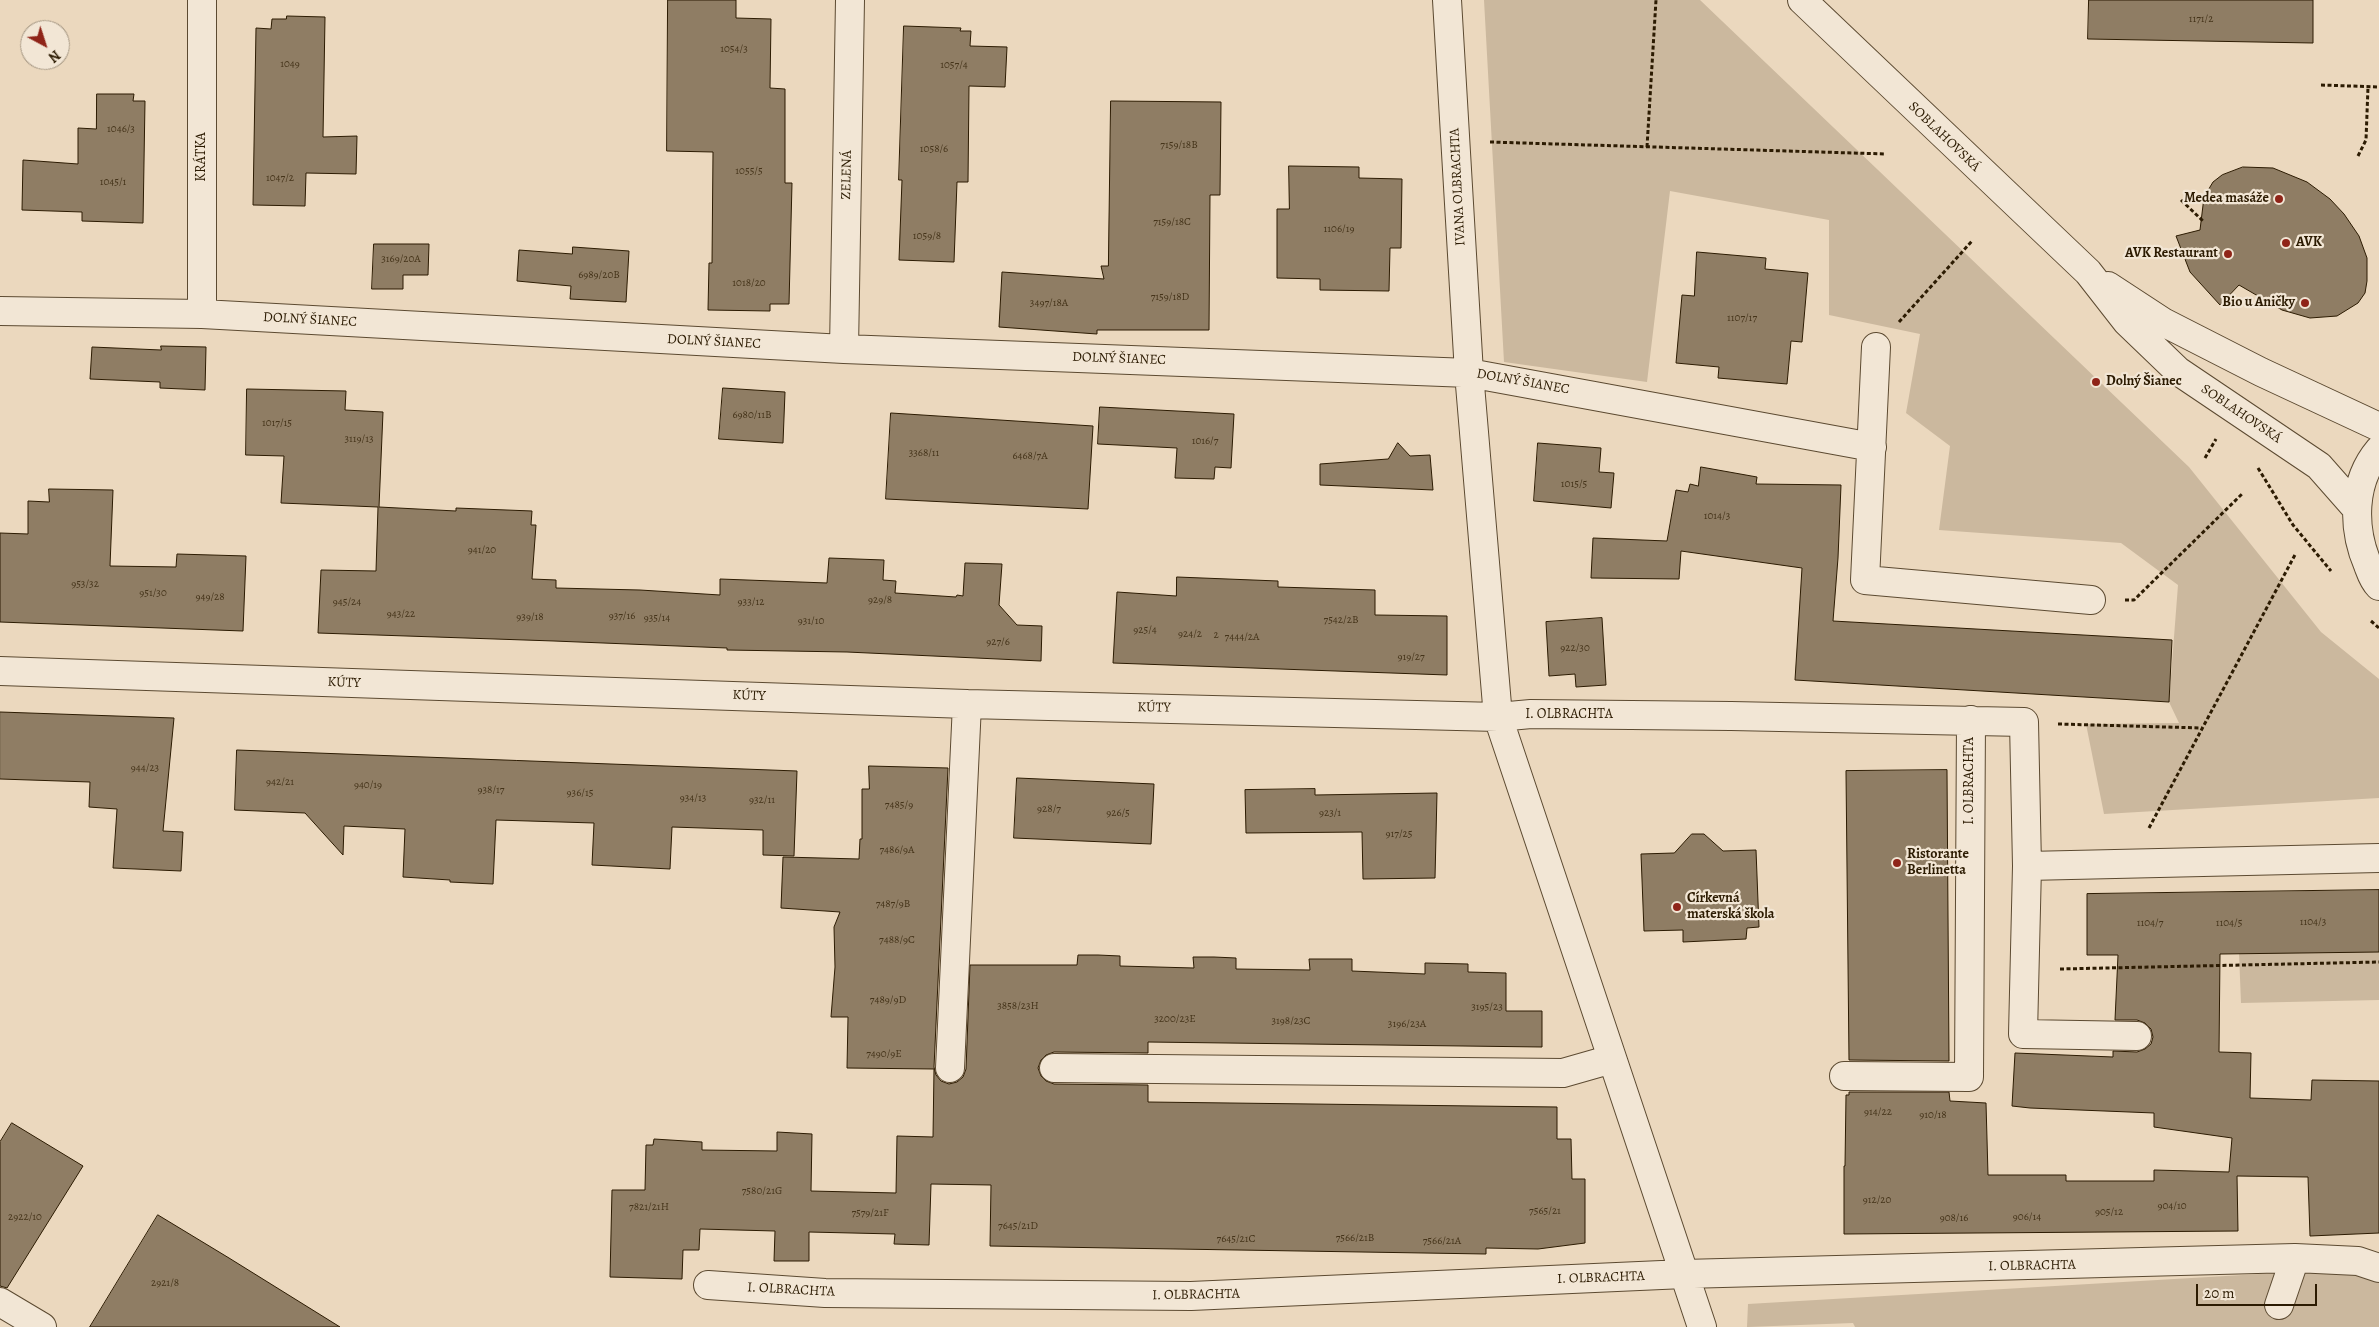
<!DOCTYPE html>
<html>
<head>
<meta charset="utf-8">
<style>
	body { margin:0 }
	#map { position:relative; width:2379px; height:1327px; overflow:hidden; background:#ebd8be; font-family:Alegreya,serif }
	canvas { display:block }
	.north { position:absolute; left:20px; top:20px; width:50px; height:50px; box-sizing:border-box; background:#f2e6d5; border:1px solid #a39581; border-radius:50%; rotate:140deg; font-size:14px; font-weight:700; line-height:20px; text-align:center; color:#2c1b02 }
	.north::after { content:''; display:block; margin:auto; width:18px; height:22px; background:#8f2418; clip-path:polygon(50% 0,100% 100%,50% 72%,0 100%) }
	.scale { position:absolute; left:2196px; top:1284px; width:121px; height:22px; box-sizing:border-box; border:2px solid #2c1b02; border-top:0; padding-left:6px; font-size:15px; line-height:18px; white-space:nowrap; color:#2c1b02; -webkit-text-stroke:4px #f2e6d5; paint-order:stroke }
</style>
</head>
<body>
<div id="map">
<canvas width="2379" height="1327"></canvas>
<div class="north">N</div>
<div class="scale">20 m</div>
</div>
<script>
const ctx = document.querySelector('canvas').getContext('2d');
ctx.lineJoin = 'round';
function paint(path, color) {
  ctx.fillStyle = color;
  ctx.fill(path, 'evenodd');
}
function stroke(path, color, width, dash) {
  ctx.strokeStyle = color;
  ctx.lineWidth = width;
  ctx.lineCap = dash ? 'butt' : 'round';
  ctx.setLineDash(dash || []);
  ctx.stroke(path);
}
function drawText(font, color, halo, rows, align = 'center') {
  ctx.font = font + ' Alegreya,serif';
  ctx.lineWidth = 4.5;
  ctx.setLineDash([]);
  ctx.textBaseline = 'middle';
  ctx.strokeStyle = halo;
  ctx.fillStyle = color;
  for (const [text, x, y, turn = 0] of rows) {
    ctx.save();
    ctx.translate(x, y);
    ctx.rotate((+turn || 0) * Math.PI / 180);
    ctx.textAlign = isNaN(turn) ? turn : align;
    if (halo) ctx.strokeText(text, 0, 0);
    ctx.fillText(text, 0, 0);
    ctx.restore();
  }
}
paint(new Path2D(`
	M 1484,0 L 1700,0 L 2189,467 L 2321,632 L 2379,679 L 2379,798 L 2104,814 L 2086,724 L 2179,723 L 2169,702 L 2178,585 L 2121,543 L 1939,530 L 1950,446 L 1906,413 L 1920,334 L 1829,315 L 1829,220 L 1670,191 L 1647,382 L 1504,362 Z
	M 2379,951 L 2379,1000 L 2241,1003 L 2239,953 Z
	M 2379,1267 L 2379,1327 L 1855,1327 L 1853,1323 L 1747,1327 L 1748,1304 Z`), '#cbb89e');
const building = new Path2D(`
	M 668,0 L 736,0 L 736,18 L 771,19 L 770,88 L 785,89 L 785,183 L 792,183 L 789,304 L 770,304 L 770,311 L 708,310 L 709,263 L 712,263 L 713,152 L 667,151 Z
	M 2089,0 L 2313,0 L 2313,43 L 2088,39 Z
	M 287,16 L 325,17 L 323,137 L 357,136 L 356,174 L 306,173 L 305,206 L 253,205 L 256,28 L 271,29 L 272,19 L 286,19 Z
	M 904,26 L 961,28 L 960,31 L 971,31 L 970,46 L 1007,47 L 1005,87 L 969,86 L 968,182 L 957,182 L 954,262 L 899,260 L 902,180 L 899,180 Z
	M 97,94 L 134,94 L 133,101 L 145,101 L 143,223 L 82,221 L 82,212 L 22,210 L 23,160 L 78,164 L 78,128 L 96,129 Z
	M 1111,101 L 1221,102 L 1220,195 L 1210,195 L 1209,330 L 1097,330 L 1097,334 L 999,327 L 1002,272 L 1104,279 L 1101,266 L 1108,266 Z
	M 1289,166 L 1359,167 L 1359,178 L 1402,179 L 1401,248 L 1390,248 L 1389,291 L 1320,290 L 1320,279 L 1277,278 L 1277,209 L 1289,209 Z
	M 2243,167 L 2273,168 L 2307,182 L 2330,199 L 2344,214 L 2359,236 L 2367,258 L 2367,281 L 2365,293 L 2358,303 L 2337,316 L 2310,318 L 2282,310 L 2239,285 L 2220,305 L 2190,272 L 2176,236 L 2200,230 L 2204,197 L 2213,182 L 2222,175 Z
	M 374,244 L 429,244 L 428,275 L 403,275 L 403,289 L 372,289 Z
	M 573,247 L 629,251 L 626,302 L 570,299 L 571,286 L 517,281 L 519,250 L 572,254 Z
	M 1697,252 L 1766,258 L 1765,269 L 1808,273 L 1802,342 L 1791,341 L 1787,384 L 1718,378 L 1719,367 L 1676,363 L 1682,295 L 1694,296 Z
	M 161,346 L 206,347 L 205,390 L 160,388 L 160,382 L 90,379 L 92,347 L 161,350 Z
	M 723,388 L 785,392 L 783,443 L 719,439 Z
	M 247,389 L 346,391 L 345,410 L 383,412 L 379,507 L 456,511 L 456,508 L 532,511 L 531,525 L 536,525 L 532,579 L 556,580 L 556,588 L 640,590 L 720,595 L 720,579 L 827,583 L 829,558 L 884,560 L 883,580 L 896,581 L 895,593 L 956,597 L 957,595 L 963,596 L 965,563 L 1002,564 L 999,605 L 1017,625 L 1042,626 L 1041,661 L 847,652 L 727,650 L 727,648 L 554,641 L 318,633 L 321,570 L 376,571 L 378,507 L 281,503 L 284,456 L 246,455 Z
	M 1100,407 L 1234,414 L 1231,468 L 1215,467 L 1214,479 L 1175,478 L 1177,448 L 1098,444 Z
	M 891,413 L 1093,426 L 1088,509 L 886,499 Z
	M 1398,443 L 1410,456 L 1430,455 L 1433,490 L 1320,485 L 1320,464 L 1388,459 Z
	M 1538,443 L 1601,448 L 1599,472 L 1614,473 L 1611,508 L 1534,501 Z
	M 1701,467 L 1757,477 L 1756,484 L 1841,485 L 1838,558 L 1833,621 L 2172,640 L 2169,702 L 1795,680 L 1802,568 L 1681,551 L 1679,579 L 1591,578 L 1593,538 L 1667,541 L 1676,490 L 1688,492 L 1690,484 L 1698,486 Z
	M 49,489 L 113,490 L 110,566 L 176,567 L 177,554 L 246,556 L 243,631 L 0,622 L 0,533 L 28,534 L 28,501 L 49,502 Z
	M 1177,577 L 1278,581 L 1278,587 L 1375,590 L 1375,615 L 1447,616 L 1447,675 L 1113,663 L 1117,592 L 1176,596 Z
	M 1602,618 L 1606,685 L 1576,687 L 1575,674 L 1549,676 L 1546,622 Z
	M 0,712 L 174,718 L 163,831 L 183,832 L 181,871 L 113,868 L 117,809 L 89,807 L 90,782 L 0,779 Z
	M 237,750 L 797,771 L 794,856 L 763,855 L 763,830 L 672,827 L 670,869 L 592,865 L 594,823 L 496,820 L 493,884 L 450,882 L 450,880 L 403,877 L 405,829 L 344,826 L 343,855 L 305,813 L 235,810 Z
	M 869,766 L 948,768 L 934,1067 L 936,1075 L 941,1081 L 949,1084 L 957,1082 L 963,1077 L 966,1069 L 970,965 L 1077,965 L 1078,955 L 1098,955 L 1120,956 L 1120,966 L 1194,968 L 1193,957 L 1214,957 L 1236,958 L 1236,969 L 1310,970 L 1309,959 L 1352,959 L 1352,971 L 1425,974 L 1425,963 L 1468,964 L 1468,972 L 1506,973 L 1506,1011 L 1542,1011 L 1542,1047 L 1148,1042 L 1148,1053 L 1054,1052 L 1046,1055 L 1041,1060 L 1038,1068 L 1041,1076 L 1046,1081 L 1054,1084 L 1148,1085 L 1148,1102 L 1557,1107 L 1557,1139 L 1571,1139 L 1572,1179 L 1585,1179 L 1585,1243 L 1538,1249 L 1486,1248 L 1486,1254 L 990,1246 L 991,1185 L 931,1184 L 929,1245 L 894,1244 L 895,1234 L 809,1232 L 809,1261 L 774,1261 L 775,1231 L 700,1229 L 699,1250 L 683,1250 L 682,1279 L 610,1277 L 612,1190 L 645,1190 L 646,1145 L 653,1145 L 654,1139 L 702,1142 L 702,1150 L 777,1151 L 777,1132 L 812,1134 L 811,1191 L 896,1193 L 897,1136 L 933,1137 L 934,1069 L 847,1068 L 848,1017 L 831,1017 L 835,967 L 834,927 L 840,912 L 781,908 L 783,857 L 859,859 L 860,839 L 862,839 L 862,789 L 869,789 Z
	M 1947,770 L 1949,1061 L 1849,1060 L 1846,771 Z
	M 1017,778 L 1154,784 L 1151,844 L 1014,838 Z
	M 1315,789 L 1315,795 L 1437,793 L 1435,878 L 1363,879 L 1362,832 L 1246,833 L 1245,790 Z
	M 1692,834 L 1704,834 L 1723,851 L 1756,850 L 1759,927 L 1747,928 L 1746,939 L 1683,942 L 1683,930 L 1644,931 L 1641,854 L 1674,853 Z
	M 2379,890 L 2379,952 L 2220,954 L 2219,1052 L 2251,1053 L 2250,1098 L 2311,1100 L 2312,1080 L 2379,1081 L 2379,1233 L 2310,1236 L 2308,1177 L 2237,1176 L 2238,1231 L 1844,1234 L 1844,1166 L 1845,1166 L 1846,1095 L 1849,1095 L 1849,1092 L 1949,1092 L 1950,1101 L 1986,1103 L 1988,1175 L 2066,1175 L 2066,1181 L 2154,1181 L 2154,1170 L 2229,1172 L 2232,1138 L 2154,1127 L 2154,1113 L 2030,1108 L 2012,1106 L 2015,1053 L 2113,1057 L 2113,1051 L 2137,1052 L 2145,1049 L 2151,1044 L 2153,1037 L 2151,1029 L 2145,1023 L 2137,1020 L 2115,1020 L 2118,955 L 2087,955 L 2087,894 Z
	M 12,1123 L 83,1166 L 7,1288 L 0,1286 L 0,1142 Z
	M 158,1215 L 229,1258 L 340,1327 L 90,1327 Z`);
paint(building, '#8f7d64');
stroke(building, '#2c1b02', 1);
const minor = new Path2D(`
	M 1447,0 L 1469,373 L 1498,717 L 1702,1327
	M 1802,0 L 2088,272 L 2127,322 L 2178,371 L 2319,466 L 2356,508
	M 2108,286 L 2163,322 L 2261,372 L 2379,427
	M 0,311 L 202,314 L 844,349 L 1469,373 L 1872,447
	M 202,314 L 202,0
	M 1876,347 L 1865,580 L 2091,600
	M 844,349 L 850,0
	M 2379,450 C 2352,482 2352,528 2368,565 C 2371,573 2373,580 2379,586
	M 0,671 L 967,704 L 1498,717 L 1531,714 L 1731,716 L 2024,722 L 2027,866 L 2023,1034 L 2137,1036
	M 2027,866 L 2379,858
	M 950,1068 L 967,704
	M 1054,1068 L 1563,1073 L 1612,1059
	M 1844,1076 L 1969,1077 L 1971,720
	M 708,1285 L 825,1293 L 1191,1296 L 1684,1274 L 2295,1258 L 2358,1261 L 2379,1268
	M 0,1302 L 42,1327
	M 2279,1305 L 2295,1258`);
stroke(minor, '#5c4a31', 30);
stroke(new Path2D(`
	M 2321,85 L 2379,87
	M 1490,142 L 1886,154
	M 1647,147 L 1656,0
	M 2358,156 L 2366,140 L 2368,87
	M 2181,200 L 2203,221
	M 1899,322 L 1972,241
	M 2205,458 L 2216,439
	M 2258,468 L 2293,525 L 2331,571
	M 2125,600 L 2134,600 L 2243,493
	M 2371,621 L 2379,628
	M 2058,724 L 2202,728
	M 2149,828 L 2296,553
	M 2060,969 L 2379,962`), '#2c1b02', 3, [4, 2.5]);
stroke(minor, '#f2e6d5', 28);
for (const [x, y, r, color] of [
	[2279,199,5,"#8f2418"],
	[2286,243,5,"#8f2418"],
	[2228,254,5,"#8f2418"],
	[2305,303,5,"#8f2418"],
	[2096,382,5,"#8f2418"],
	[1897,863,5,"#8f2418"],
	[1677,907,5,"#8f2418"]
]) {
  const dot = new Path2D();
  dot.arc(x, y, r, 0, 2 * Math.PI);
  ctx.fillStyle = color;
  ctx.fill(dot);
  stroke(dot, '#f2e6d5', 2);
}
drawText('11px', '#45341a', null, [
	["1171/2",2201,19],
	["1054/3",734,49],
	["1049",290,64],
	["1057/4",954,65],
	["1046/3",121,129],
	["7159/18B",1179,145],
	["1058/6",934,149],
	["1055/5",749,171],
	["1047/2",280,178],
	["1045/1",113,182],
	["7159/18C",1172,222],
	["1106/19",1339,229],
	["1059/8",927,236],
	["3169/20A",401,259],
	["6989/20B",599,275],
	["1018/20",749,283],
	["7159/18D",1170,297],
	["3497/18A",1049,303],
	["1107/17",1742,318],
	["6980/11B",752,415],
	["1017/15",277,423],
	["3119/13",359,439],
	["1016/7",1205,441],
	["3368/11",924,453],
	["6468/7A",1030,456],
	["1015/5",1574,484],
	["1014/3",1717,516],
	["941/20",482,550],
	["953/32",85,584],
	["951/30",153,593],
	["949/28",210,597],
	["929/8",880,600],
	["945/24",347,602],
	["933/12",751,602],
	["943/22",401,614],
	["937/16",622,616],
	["939/18",530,617],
	["935/14",657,618],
	["7542/2B",1341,620],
	["931/10",811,621],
	["925/4",1145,630],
	["924/2",1190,634],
	["2",1216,635],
	["7444/2A",1242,637],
	["927/6",998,642],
	["922/30",1575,648],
	["919/27",1411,657],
	["944/23",145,768],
	["942/21",280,782],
	["940/19",368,785],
	["938/17",491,790],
	["936/15",580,793],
	["934/13",693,798],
	["932/11",762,800],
	["7485/9",899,805],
	["928/7",1049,809],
	["926/5",1118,813],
	["923/1",1330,813],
	["917/25",1399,834],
	["7486/9A",897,850],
	["7487/9B",893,904],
	["1104/3",2313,922],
	["1104/7",2150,923],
	["1104/5",2229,923],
	["7488/9C",897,940],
	["7489/9D",888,1000],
	["3858/23H",1018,1006],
	["3195/23",1487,1007],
	["3200/23E",1175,1019],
	["3198/23C",1291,1021],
	["3196/23A",1407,1024],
	["7490/9E",884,1054],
	["914/22",1878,1112],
	["910/18",1933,1115],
	["7580/21G",762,1191],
	["912/20",1877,1200],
	["904/10",2172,1206],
	["7821/21H",649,1207],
	["7565/21",1545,1211],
	["905/12",2109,1212],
	["7579/21F",870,1213],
	["2922/10",25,1217],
	["906/14",2027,1217],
	["908/16",1954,1218],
	["7645/21D",1018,1226],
	["7566/21B",1355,1238],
	["7645/21C",1236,1239],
	["7566/21A",1442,1241],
	["2921/8",165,1283]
]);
drawText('14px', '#2c1b02', '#f2e6d5', [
	["SOBLAHOVSKÁ",1944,137,44],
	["KRÁTKA",202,157,-90],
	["ZELENÁ",847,175,-89],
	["IVANA OLBRACHTA",1458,187,-93],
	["DOLNÝ ŠIANEC",310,320,3],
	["DOLNÝ ŠIANEC",714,342,3],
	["DOLNÝ ŠIANEC",1119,359,2],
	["DOLNÝ ŠIANEC",1523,382,10],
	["SOBLAHOVSKÁ",2241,414,34],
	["KÚTY",344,683,2],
	["KÚTY",749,696,2],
	["KÚTY",1154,708,1],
	["I. OLBRACHTA",1569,715],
	["I. OLBRACHTA",1970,781,-90],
	["I. OLBRACHTA",2032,1266,-1],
	["I. OLBRACHTA",1601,1278,-2],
	["I. OLBRACHTA",791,1290,3],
	["I. OLBRACHTA",1196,1295,-1]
]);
drawText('bold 14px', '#2c1b02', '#f2e6d5', [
	["Medea masáže",2269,199,"right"],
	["AVK",2296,243],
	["AVK Restaurant",2218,254,"right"],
	["Bio u Aničky",2295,303,"right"],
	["Dolný Šianec",2106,382],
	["Ristorante",1907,855],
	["Berlinetta",1907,871],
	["Církevná",1687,899],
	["materská škola",1687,915]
], 'left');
</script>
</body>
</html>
